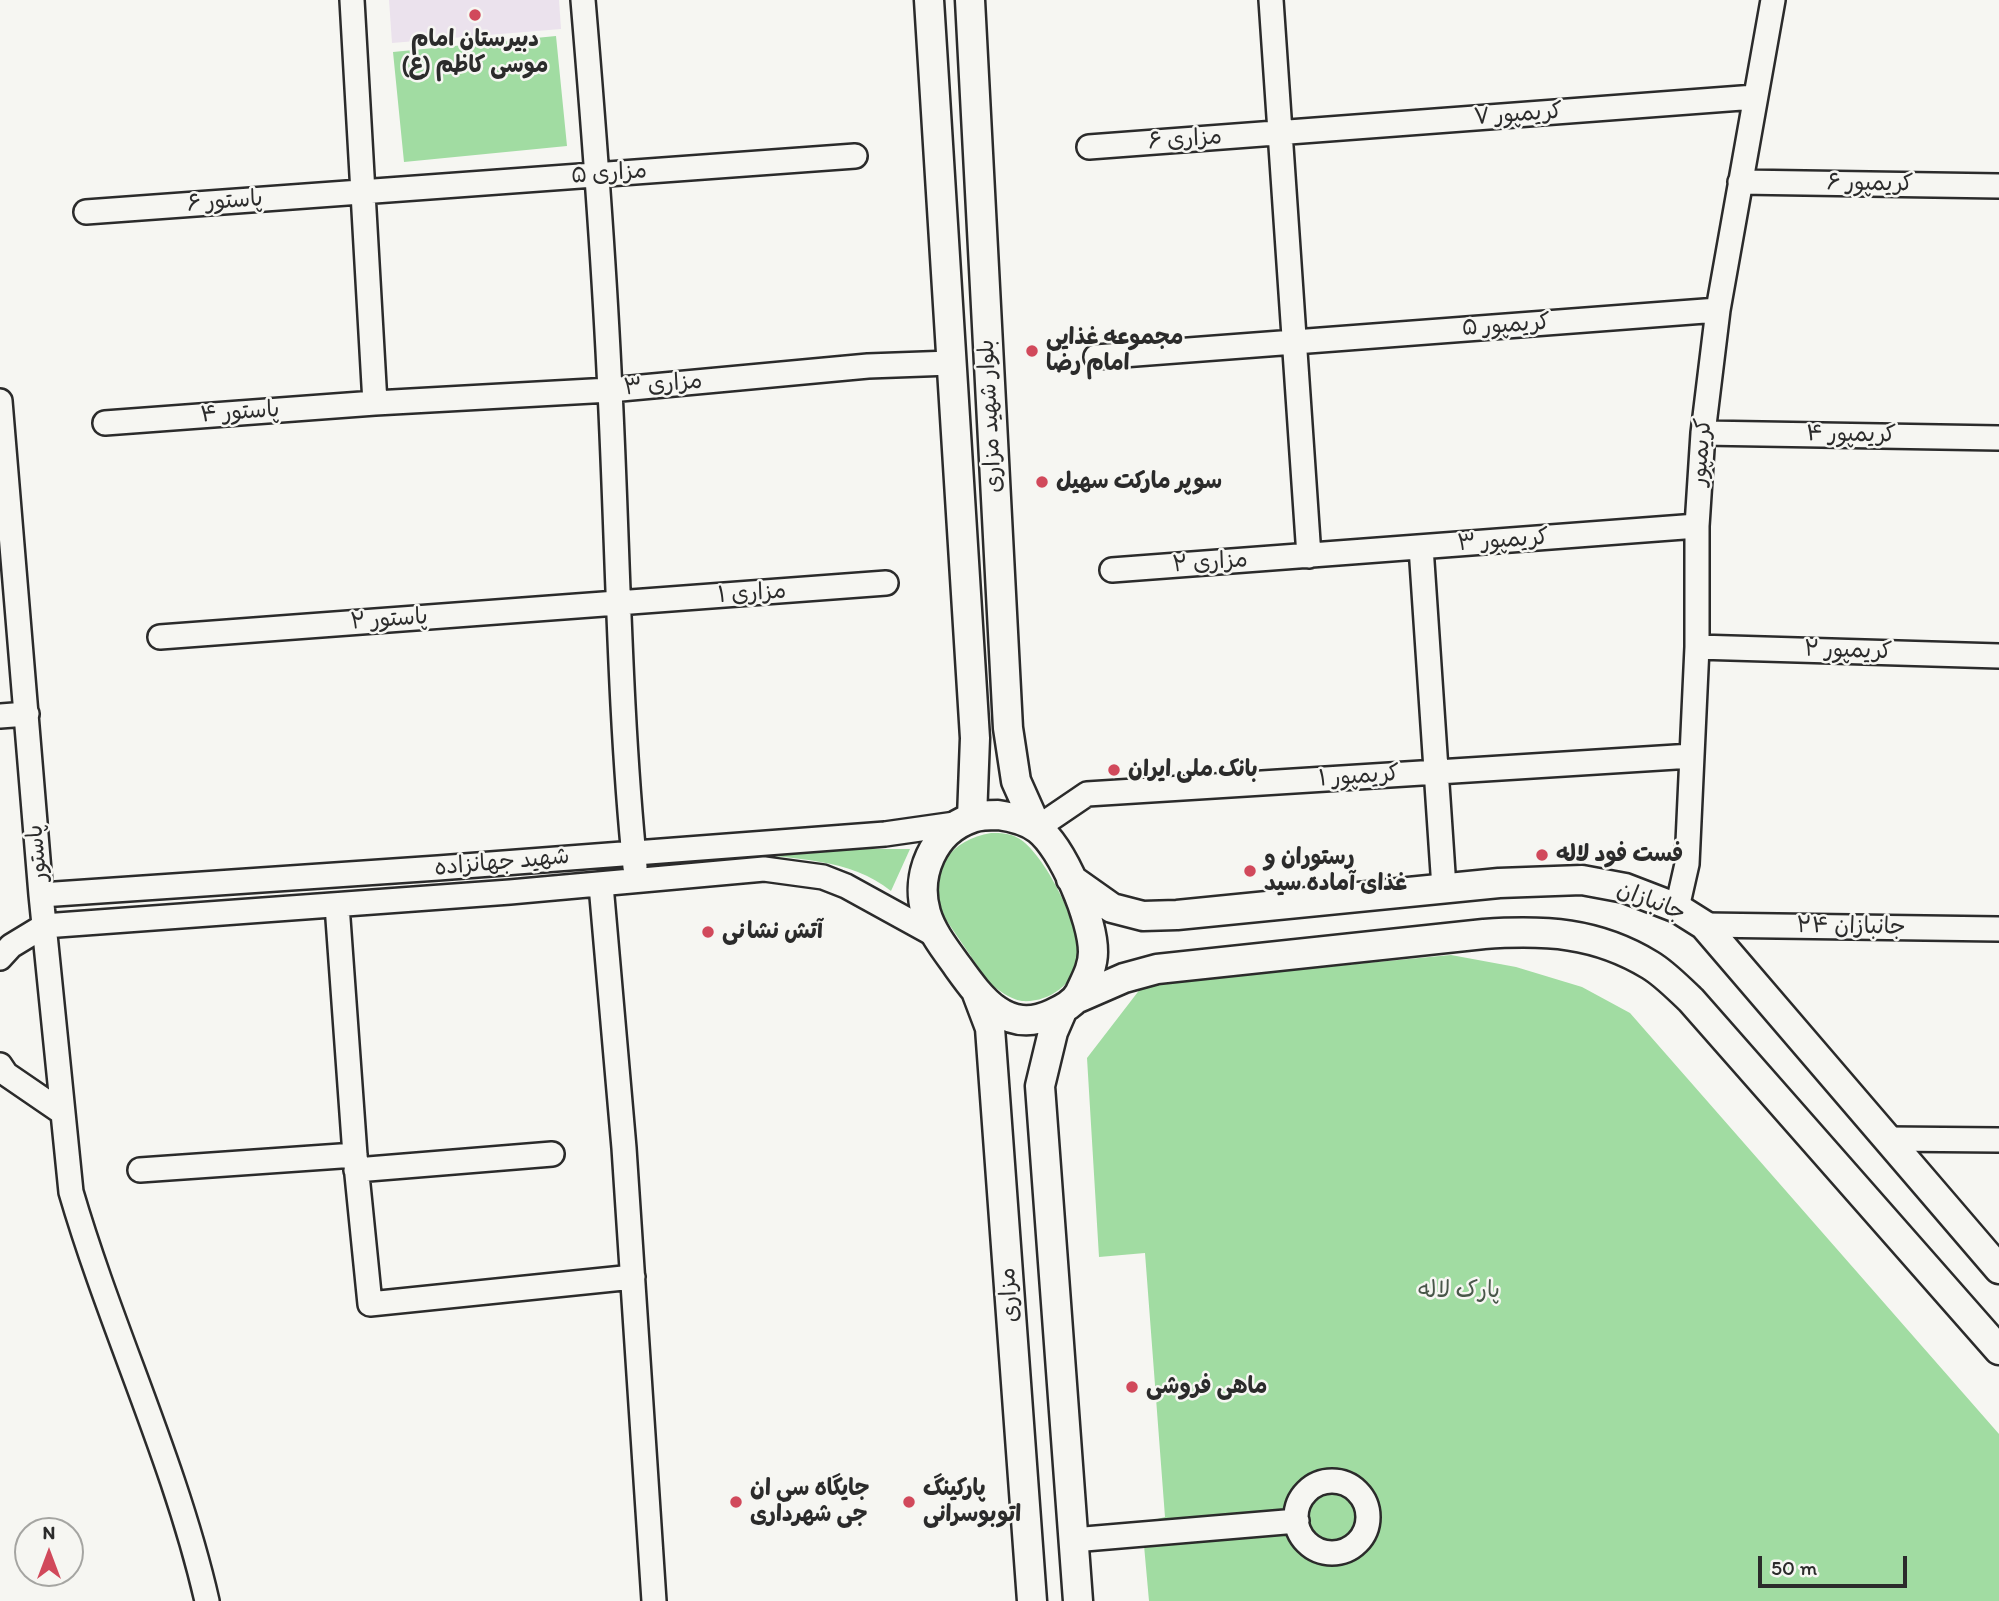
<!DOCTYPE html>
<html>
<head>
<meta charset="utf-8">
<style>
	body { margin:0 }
	#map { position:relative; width:1999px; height:1601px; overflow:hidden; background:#f6f6f2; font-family:Itim,sans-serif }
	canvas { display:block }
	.north { position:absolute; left:14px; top:1517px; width:70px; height:70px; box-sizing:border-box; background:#f6f6f2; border:2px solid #a5a5a2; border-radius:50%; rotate:0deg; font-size:19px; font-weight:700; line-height:28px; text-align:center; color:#2b2b2b }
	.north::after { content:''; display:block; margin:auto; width:24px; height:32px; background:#d1495b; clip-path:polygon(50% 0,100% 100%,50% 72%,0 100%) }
	.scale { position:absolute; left:1758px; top:1556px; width:149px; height:32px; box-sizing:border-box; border:4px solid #2b2b2b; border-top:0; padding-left:9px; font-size:21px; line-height:24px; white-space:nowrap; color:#2b2b2b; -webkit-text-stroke:5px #f6f6f2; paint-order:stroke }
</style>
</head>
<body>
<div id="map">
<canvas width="1999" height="1601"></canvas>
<div class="north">N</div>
<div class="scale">50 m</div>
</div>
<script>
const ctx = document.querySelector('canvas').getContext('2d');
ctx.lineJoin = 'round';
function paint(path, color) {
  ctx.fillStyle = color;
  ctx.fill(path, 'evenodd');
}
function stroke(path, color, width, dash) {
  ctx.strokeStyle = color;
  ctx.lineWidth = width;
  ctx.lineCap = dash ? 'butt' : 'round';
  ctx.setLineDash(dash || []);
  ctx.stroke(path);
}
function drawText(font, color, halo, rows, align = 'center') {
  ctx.font = font + ' Itim,"Playpen Sans Arabic",sans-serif';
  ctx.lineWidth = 5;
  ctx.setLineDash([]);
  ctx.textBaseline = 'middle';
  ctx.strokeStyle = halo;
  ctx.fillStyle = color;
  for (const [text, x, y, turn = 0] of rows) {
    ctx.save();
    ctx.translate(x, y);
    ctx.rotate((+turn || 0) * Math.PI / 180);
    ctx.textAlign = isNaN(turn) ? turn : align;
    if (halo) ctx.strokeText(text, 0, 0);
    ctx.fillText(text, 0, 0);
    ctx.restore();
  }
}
paint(new Path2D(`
	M 389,0 L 559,0 L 561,29 L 392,43 Z`), '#ebe2ed');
paint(new Path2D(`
	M 556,36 L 567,146 L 404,162 L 393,52 Z
	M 991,833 C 1001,833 1009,833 1018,838 C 1044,852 1083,930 1078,960 C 1074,985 1047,1003 1022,1001 C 1009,999 999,990 989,983 L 938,908 C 931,867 951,840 991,833 Z
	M 790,849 L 910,849 L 891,891 C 851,858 792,859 743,853 Z
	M 1451,955 L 1516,967 L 1582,987 L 1630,1013 L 1999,1434 L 1999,1601 L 1149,1601 L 1142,1523 L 1165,1517 L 1145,1253 L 1099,1257 L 1087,1058 L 1144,984 Z`), '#a1dca2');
const minor = new Path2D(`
	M 352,0 L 375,403
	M 583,0 C 594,130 604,260 610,391 C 618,549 619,709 635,867
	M 1271,0 L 1309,556
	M 1089,147 L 1755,97
	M 1740,182 L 1999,186
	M 86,212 L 855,156
	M 1096,357 L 1718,310
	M 0,401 L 41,895 L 71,1192 C 111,1329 175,1461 207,1601
	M 105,423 L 375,403 L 610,390 L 868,366 L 951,363
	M 1703,433 L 1999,438
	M 1421,547 L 1444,888
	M 1112,570 L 1697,526
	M 160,637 L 886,583
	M 1697,647 L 1999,656
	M 0,716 L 27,714
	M 1037,828 L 1087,794 L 1692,756
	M 601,885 L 624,1148 L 654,1601
	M 41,895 L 438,868 L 885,834 L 962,823
	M 337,905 L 355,1155 L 370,1304 L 633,1277
	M 1677,908 L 1687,864 L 1697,647 L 1697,526 L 1703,433 L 1718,310 L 1773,0
	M 1704,925 L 1999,929
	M 0,958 L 11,946 L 44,926 L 510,892 L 764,869 L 823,877 L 846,886 L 935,935
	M 0,1065 L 6,1074 L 63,1113
	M 1886,1139 L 1999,1140
	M 140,1170 L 355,1155
	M 356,1170 L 552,1154
	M1296 1517a36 36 0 1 1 72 0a36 36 0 1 1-72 0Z
	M 1073,1540 L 1297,1521`);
const major = new Path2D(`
	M 929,0 L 975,738 L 972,818
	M 970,0 L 1008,728 L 1016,781 L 1037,828
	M 998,815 C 1012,817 1026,820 1038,829 C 1063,848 1093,920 1093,952 C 1093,967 1086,979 1080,992 C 1075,1003 1063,1009 1052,1014 C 1007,1035 981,999 958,967 C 946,950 932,933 926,913 C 915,875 933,831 972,818 C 980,815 990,815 998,815 Z
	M 1071,879 L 1112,908 L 1143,916 L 1177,915 L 1499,883 L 1582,880 L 1625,888 L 1677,908 L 1704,925 L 1999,1269
	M 976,991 L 990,1028 L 1032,1601
	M 1078,998 L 1124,978 L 1157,969 L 1484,934 C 1545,930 1596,932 1650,965 C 1665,974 1678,988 1691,1000 L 1999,1350
	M 1063,1009 L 1053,1032 L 1040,1086 L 1078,1601`);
stroke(minor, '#2b2b2b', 28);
stroke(major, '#2b2b2b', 33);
stroke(minor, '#f6f6f2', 23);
stroke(major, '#f6f6f2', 28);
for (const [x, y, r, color] of [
	[475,15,7,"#d1495b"],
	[1032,351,7,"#d1495b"],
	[1042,482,7,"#d1495b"],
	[1114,770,7,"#d1495b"],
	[1542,855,7,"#d1495b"],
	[1250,871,7,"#d1495b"],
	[708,932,7,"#d1495b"],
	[1132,1387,7,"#d1495b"],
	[736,1502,7,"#d1495b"],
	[909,1502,7,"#d1495b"]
]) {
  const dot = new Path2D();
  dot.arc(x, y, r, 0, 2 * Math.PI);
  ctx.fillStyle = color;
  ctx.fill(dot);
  stroke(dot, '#f6f6f2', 2.5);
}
drawText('bold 23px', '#2b2b2b', '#f6f6f2', [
	["دبیرستان امام",475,40,"center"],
	["موسی کاظم (ع)",475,66,"center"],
	["مجموعه غذایی",1046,338],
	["امام رضا",1046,364],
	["سوپر مارکت سهیل",1056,482],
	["بانک ملی ایران",1128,770],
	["فست فود لاله",1556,855],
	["رستوران و",1264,858],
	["غذای آماده سید",1264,884],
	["آتش نشانی",722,932],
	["ماهی فروشی",1146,1387],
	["جایگاه سی ان",750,1489],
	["جی شهرداری",750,1515],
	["پارکینگ",923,1489],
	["اتوبوسرانی",923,1515]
], 'left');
drawText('23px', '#2b2b2b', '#f6f6f2', [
	["کریمپور ۷",1518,115,-4],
	["مزاری ۶",1185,140,-4],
	["مزاری ۵",609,174,-4],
	["کریمپور ۶",1870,184,1],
	["پاستور ۶",225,202,-4],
	["کریمپور ۵",1506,326,-4],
	["مزاری ۳",663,385,-5],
	["پاستور ۴",240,413,-4],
	["بلوار شهید مزاری",991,416,-93],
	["کریمپور ۴",1851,435,1],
	["کریمپور",1702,452,-85],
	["کریمپور ۳",1503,541,-4],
	["مزاری ۲",1210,563,-4],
	["مزاری ۱",752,594,-4],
	["پاستور ۲",389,620,-4],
	["کریمپور ۲",1848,651,2],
	["کریمپور ۱",1359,777,-4],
	["پاستور",38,853,-95],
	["شهید جهانزاده",502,863,-5],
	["جانبازان",1651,902,21],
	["جانبازان ۲۴",1851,927,1],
	["مزاری",1010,1295,-94]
]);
drawText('23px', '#485749', '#f6f6f2', [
	["پارک لاله",1459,1291]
]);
</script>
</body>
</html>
